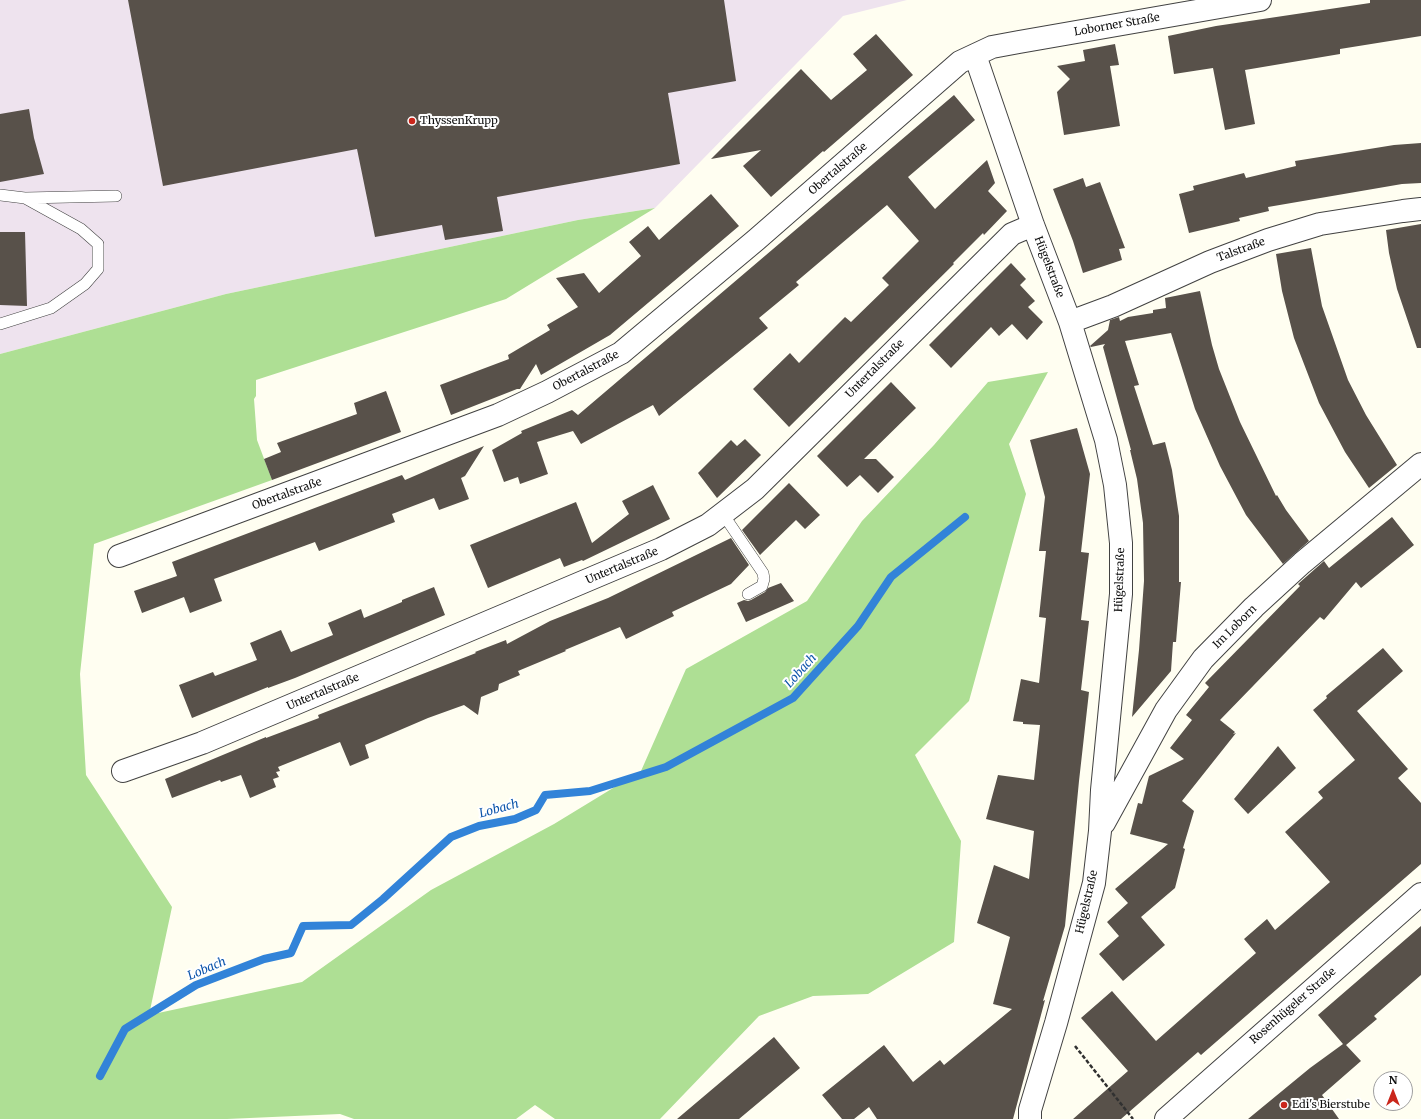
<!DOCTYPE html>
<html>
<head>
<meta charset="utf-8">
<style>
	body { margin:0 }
	#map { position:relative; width:1421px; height:1119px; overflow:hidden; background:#fffef1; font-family:Merriweather,serif }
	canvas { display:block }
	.north { position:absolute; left:1373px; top:1071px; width:40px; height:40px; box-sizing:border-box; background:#fff; border:1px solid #9f9f9f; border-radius:50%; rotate:0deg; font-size:11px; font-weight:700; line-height:16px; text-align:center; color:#0f0f0f }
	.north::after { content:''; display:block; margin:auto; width:14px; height:18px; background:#ca261b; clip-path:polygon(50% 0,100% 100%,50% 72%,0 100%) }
</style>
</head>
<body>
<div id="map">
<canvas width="1421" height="1119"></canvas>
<div class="north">N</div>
</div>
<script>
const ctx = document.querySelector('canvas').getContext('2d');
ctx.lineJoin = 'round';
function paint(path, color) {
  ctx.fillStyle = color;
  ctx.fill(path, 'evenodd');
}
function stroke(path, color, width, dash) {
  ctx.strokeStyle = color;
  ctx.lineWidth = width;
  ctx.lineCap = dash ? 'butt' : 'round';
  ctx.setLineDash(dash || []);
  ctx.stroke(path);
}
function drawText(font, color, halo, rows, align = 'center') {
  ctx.font = font + ' Merriweather,serif';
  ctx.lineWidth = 4;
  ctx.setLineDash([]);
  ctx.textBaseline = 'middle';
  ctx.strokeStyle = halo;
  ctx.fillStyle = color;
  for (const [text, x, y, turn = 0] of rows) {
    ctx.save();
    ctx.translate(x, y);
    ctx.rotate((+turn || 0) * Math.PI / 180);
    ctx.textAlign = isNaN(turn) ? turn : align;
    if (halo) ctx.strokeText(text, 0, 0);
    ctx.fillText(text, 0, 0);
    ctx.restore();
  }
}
paint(new Path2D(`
	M 0,0 L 907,0 L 843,16 L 655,208 L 578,220 L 226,294 L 0,354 Z`), '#eee3ee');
paint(new Path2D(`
	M 655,208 L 506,299 L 256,380 L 256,396 L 254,399 L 257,440 L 272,480 L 94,544 L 80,674 L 86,775 L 172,907 L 149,1015 L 302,982 L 431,890 L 554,824 L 641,771 L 686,669 L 807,601 L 862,521 L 934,445 L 988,382 L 1048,372 L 1009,444 L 1026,494 L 969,701 L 915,755 L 961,841 L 954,942 L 868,994 L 813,996 L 759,1016 L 660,1119 L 555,1119 L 535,1105 L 516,1119 L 354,1119 L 340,1114 L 227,1119 L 0,1119 L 0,354 L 226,294 L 578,220 Z`), '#aedf94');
stroke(new Path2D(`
	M 100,1076 L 125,1029 L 196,985 L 264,959 L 291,953 L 303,926 L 351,925 L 383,899 L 451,837 L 479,826 L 515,819 L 536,810 L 545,795 L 590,791 L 666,767 L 793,698 L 858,626 L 891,577 L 965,517`), '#3283d8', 8);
paint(new Path2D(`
	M 128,0 L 724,0 L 736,81 L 668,93 L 680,164 L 497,197 L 503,231 L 445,240 L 442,225 L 375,237 L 357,149 L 163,186 Z
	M 1370,0 L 1421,0 L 1421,36 L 1340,49 L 1340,54 L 1245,70 L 1255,124 L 1225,130 L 1213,68 L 1174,74 L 1168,36 L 1216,26 L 1370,3 Z
	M 876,34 L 913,75 L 824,152 L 823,151 L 771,197 L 743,166 L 761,150 L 711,159 L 801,69 L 831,100 L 867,70 L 853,54 Z
	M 1115,44 L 1119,65 L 1110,66 L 1120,126 L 1064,135 L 1057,92 L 1070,79 L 1057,66 L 1085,61 L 1083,50 Z
	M 954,95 L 975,120 L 908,177 L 935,209 L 987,160 L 995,183 L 988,191 L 1007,211 L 984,235 L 983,233 L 953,263 L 954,264 L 789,427 L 753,389 L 790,353 L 799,363 L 845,317 L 851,322 L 889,285 L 882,278 L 919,241 L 887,205 L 796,282 L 799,285 L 759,318 L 768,328 L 659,416 L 653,405 L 581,444 L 573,431 L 537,442 L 548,474 L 520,484 L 518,477 L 504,482 L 492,450 L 522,433 L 521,431 L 572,410 L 578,415 Z
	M 29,109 L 34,138 L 44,174 L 0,182 L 0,114 Z
	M 1421,143 L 1421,183 L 1402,184 L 1268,207 L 1269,211 L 1239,218 L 1240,221 L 1189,233 L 1179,194 L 1194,190 L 1193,186 L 1244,173 L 1246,178 L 1296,166 L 1295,161 L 1394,145 Z
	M 1083,178 L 1086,187 L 1100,182 L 1125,248 L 1119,249 L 1122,260 L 1083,273 L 1073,241 L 1053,189 Z
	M 711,194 L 739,226 L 680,276 L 610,335 L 541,375 L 536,364 L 520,389 L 517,389 L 451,415 L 440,385 L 509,359 L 508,355 L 550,330 L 547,325 L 578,307 L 556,278 L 584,273 L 599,293 L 641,256 L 629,242 L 648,226 L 659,240 Z
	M 1421,224 L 1421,348 L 1417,348 L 1397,289 L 1389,253 L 1386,230 Z
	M 0,232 L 25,232 L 27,306 L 0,305 Z
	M 1311,248 L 1322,306 L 1348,380 L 1366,415 L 1397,465 L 1369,488 L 1345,452 L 1319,403 L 1294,338 L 1282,291 L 1276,254 Z
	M 1011,263 L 1026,279 L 1020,285 L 1035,301 L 1028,307 L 1043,322 L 1027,340 L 1012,324 L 999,336 L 991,327 L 951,368 L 929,345 Z
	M 1200,291 L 1212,345 L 1219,369 L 1240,422 L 1276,496 L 1277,495 L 1286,510 L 1309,541 L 1283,564 L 1246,515 L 1220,466 L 1195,409 L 1171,333 L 1125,341 L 1139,385 L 1134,386 L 1153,445 L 1165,442 L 1172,470 L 1179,516 L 1179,582 L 1181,582 L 1176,642 L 1173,642 L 1171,671 L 1132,717 L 1139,650 L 1144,581 L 1143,523 L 1137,479 L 1130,450 L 1131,450 L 1103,347 L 1105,344 L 1091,347 L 1090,346 L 1108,330 L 1110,320 L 1119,317 L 1120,321 L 1128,317 L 1153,313 L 1153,310 L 1166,308 L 1165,298 Z
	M 891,382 L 916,408 L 864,459 L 877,459 L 876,459 L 894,477 L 878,493 L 860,475 L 847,487 L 817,456 Z
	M 386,391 L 401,432 L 272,480 L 264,459 L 281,452 L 277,443 L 357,414 L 354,403 Z
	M 1077,428 L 1090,474 L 1081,552 L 1089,553 L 1081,620 L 1089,621 L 1081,690 L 1089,692 L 1079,781 L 1065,926 L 1043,1001 L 1045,1000 L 1013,1119 L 877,1119 L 869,1107 L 854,1119 L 842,1119 L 822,1095 L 884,1045 L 913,1082 L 940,1060 L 944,1065 L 1012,1009 L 993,1004 L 1010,937 L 977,923 L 994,865 L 1029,879 L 1034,831 L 986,819 L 998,775 L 1034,780 L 1040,725 L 1023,724 L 1023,722 L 1013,721 L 1021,679 L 1039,683 L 1046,618 L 1039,617 L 1046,551 L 1039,551 L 1045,497 L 1030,440 Z
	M 745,439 L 761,455 L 717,498 L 698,473 L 731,440 L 737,446 Z
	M 484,446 L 465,476 L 461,478 L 469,499 L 439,510 L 434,498 L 392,514 L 395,522 L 319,551 L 315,542 L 214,579 L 222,601 L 190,613 L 184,597 L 142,613 L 134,591 L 177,576 L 172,562 L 402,475 L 405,480 Z
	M 789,483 L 820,515 L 805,529 L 796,520 L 760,555 L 742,530 Z
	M 653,485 L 670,519 L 583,561 L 582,560 L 564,567 L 560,558 L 488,588 L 470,545 L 576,502 L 592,543 L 629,514 L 622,501 Z
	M 1392,517 L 1414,545 L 1361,588 L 1356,582 L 1324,620 L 1320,617 L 1220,720 L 1235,732 L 1233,734 L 1236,733 L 1182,801 L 1194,811 L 1183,848 L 1185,849 L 1175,888 L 1141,917 L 1165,945 L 1123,981 L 1099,954 L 1119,936 L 1107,922 L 1128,903 L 1115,889 L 1168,844 L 1130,834 L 1138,803 L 1142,804 L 1149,776 L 1184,759 L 1170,748 L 1192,720 L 1186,715 L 1209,687 L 1205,683 L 1300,586 L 1298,584 L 1324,561 L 1329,568 Z
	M 731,538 L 749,565 L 731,584 L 672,612 L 674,616 L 626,639 L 620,627 L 565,650 L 566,651 L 518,671 L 520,675 L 499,684 L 498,690 L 481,697 L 478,715 L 464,705 L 428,718 L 365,745 L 369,758 L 350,766 L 340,742 L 278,767 L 280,771 L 276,772 L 279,777 L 273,779 L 276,787 L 250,798 L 241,775 L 221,782 L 220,780 L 172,798 L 165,779 L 266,737 L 266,738 L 319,718 L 318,715 L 476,653 L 475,652 L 506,640 L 507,644 L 550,621 L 608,598 Z
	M 781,583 L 794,601 L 746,622 L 737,603 L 744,600 L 748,601 L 751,600 L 765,592 L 768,588 Z
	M 434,587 L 445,615 L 295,678 L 268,688 L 268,687 L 192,718 L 179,685 L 213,672 L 215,676 L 257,660 L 250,643 L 281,630 L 291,652 L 333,635 L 328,623 L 361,609 L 364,618 L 402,602 L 402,600 Z
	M 1383,648 L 1403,671 L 1357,711 L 1408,769 L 1398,778 L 1421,803 L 1421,864 L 1201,1055 L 1198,1052 L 1121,1119 L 1073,1119 L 1128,1071 L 1081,1018 L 1112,991 L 1156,1041 L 1256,953 L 1244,939 L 1267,919 L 1275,930 L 1330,882 L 1285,832 L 1323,798 L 1318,792 L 1355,760 L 1313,710 L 1327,698 L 1326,696 Z
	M 1278,746 L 1296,768 L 1248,814 L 1234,799 Z
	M 1421,926 L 1421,975 L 1374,1016 L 1377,1019 L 1346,1045 L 1361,1061 L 1322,1095 L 1339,1119 L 1248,1119 L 1310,1068 L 1343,1044 L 1318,1015 Z
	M 774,1037 L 800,1068 L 739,1119 L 677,1119 Z`), '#58514a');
const lane = new Path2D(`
	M 0,195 L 25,198 L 116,196
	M 0,324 L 51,308 L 85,284 L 98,269 L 98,244 L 81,229 L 25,198
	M 723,514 L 763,573 L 764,579 L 762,586 L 748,594`);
const street = new Path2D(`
	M 975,55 L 1033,225 L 1070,322 L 1106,440 L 1115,485 L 1121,543 L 1121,594 L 1102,790 L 1100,831 L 1094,883 L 1056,1023 L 1030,1110 L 1030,1119
	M 1070,322 L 1113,306 L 1210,262 L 1268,240 L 1320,224 L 1403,211 L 1421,209
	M 119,556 L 498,415 L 547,392 L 621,353 L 756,240 L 960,62 L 992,47 L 1019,42 L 1260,0
	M 123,771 L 202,743 L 661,549 L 708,525 L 755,489 L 1012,234 L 1033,225
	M 1104,823 L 1166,710 L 1203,659 L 1254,607 L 1302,563 L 1421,464
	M 1166,1119 L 1421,894`);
stroke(lane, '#424242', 12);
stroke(street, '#424242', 24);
stroke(new Path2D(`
	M 1075,1046 L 1133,1119`), '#313131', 2.5, [4, 2]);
stroke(lane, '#fff', 11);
stroke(street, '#fff', 22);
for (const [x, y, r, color] of [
	[412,121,4,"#ca261b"],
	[1284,1105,4,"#ca261b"]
]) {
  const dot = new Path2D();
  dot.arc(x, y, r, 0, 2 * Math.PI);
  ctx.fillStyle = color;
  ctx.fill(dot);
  stroke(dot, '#fff', 1.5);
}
drawText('11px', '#0f0f0f', '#fff', [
	["Loborner Straße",1117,25,-10],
	["Obertalstraße",838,169,-41],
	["Talstraße",1241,250,-20],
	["Hügelstraße",1049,267,69],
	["Untertalstraße",875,369,-45],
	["Obertalstraße",586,371,-28],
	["Obertalstraße",287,494,-20],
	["Untertalstraße",622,566,-23],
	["Hügelstraße",1120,580,-88],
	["Im Loborn",1235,627,-45],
	["Untertalstraße",323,692,-23],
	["Hügelstraße",1087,902,-77],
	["Rosenhügeler Straße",1293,1006,-41]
]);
drawText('11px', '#0f0f0f', '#fff', [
	["ThyssenKrupp",420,121],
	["Edi's Bierstube",1292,1105]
], 'left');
drawText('italic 12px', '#0d55ab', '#fff', [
	["Lobach",801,671,-48],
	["Lobach",499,809,-15],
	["Lobach",207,969,-23]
]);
</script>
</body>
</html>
